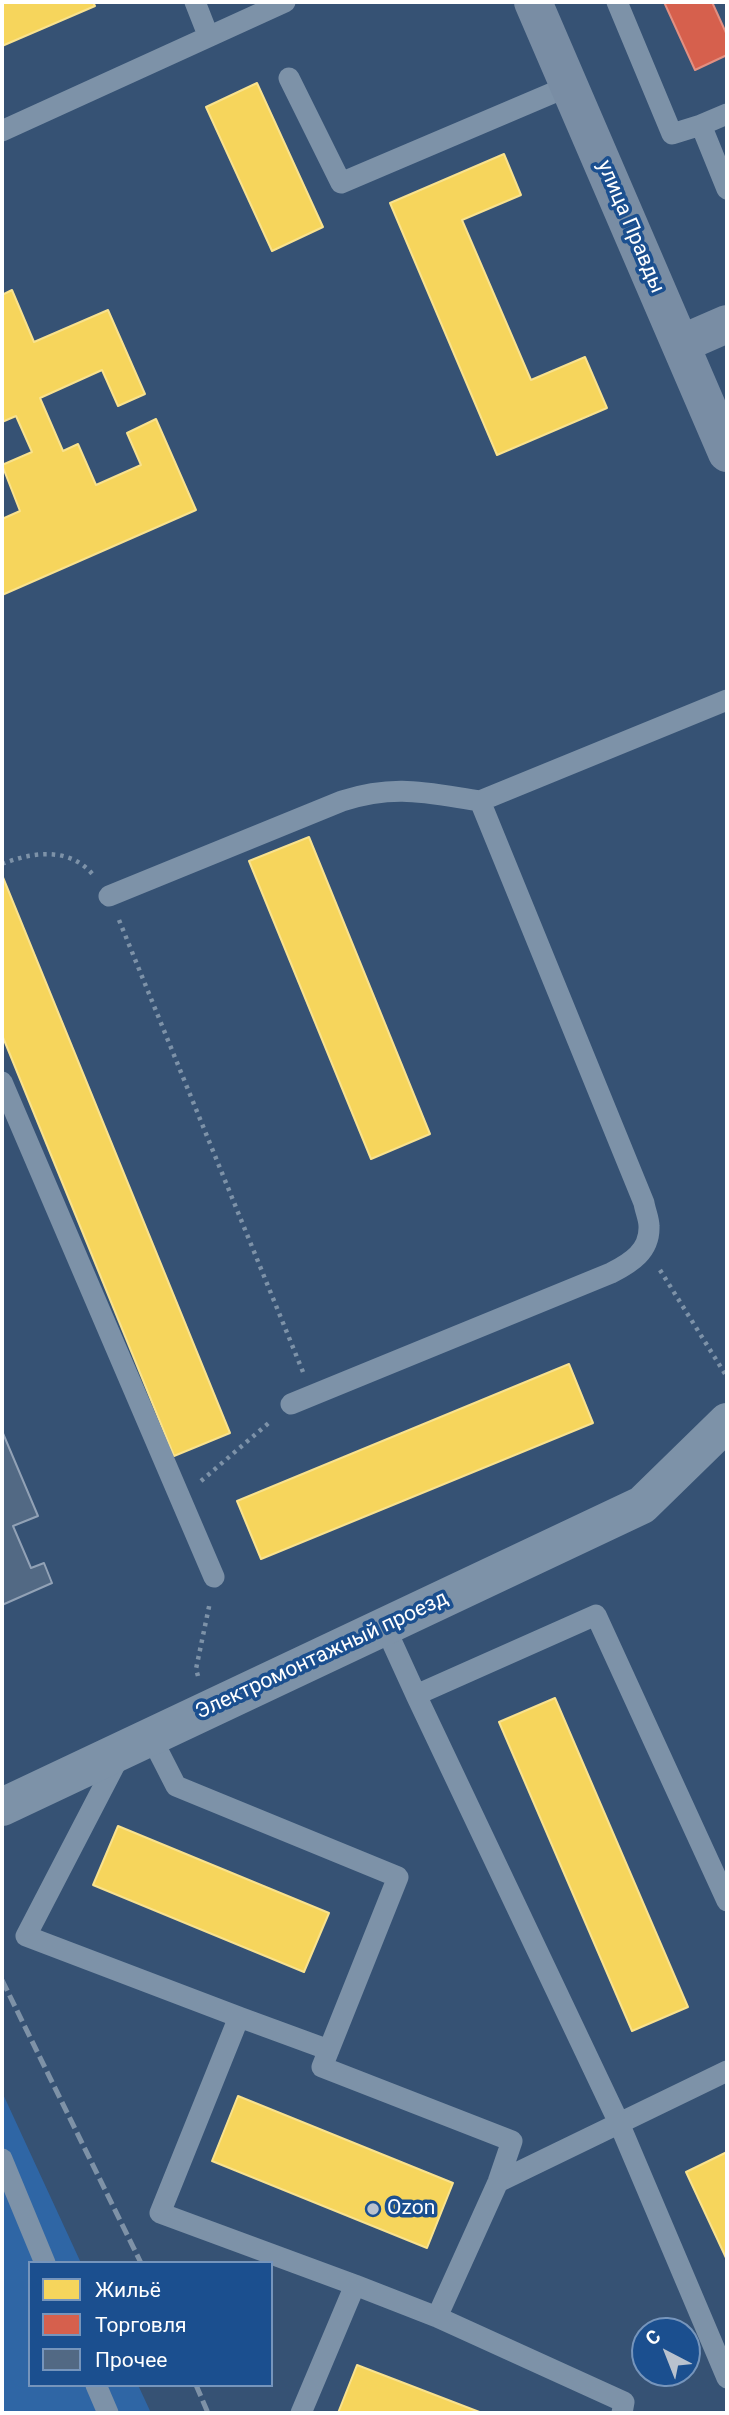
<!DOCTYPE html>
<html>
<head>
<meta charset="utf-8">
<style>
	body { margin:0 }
	#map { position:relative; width:729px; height:2415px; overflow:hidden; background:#365274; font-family:Roboto,sans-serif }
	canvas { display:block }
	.frame { position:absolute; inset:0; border:4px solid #fff; pointer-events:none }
	.legend { position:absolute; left:28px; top:2261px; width:245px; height:126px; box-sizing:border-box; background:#1b4f8f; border:2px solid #7695bc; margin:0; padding:9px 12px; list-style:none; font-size:21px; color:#fff }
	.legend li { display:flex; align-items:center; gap:14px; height:35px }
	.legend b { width:35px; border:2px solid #7695bc }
	.north { position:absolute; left:631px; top:2317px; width:70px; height:70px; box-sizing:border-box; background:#1b4f8f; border:2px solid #7695bc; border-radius:50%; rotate:318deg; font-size:19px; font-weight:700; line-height:28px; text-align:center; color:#fff }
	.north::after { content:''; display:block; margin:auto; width:24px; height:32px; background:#b9c2ce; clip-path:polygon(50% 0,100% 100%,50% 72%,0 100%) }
</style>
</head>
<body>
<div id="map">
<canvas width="729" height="2415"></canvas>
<div class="frame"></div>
<ul class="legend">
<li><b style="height:19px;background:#f6d55c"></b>Жильё</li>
<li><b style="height:19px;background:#d6604d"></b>Торговля</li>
<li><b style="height:19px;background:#526984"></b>Прочее</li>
</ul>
<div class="north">С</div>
</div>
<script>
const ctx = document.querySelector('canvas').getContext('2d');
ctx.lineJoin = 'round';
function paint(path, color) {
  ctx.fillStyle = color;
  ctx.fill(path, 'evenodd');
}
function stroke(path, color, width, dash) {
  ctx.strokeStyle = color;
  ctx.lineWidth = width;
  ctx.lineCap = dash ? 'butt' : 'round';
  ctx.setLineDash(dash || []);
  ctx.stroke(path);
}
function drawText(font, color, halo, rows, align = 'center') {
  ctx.font = font + ' Roboto,sans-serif';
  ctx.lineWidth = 7;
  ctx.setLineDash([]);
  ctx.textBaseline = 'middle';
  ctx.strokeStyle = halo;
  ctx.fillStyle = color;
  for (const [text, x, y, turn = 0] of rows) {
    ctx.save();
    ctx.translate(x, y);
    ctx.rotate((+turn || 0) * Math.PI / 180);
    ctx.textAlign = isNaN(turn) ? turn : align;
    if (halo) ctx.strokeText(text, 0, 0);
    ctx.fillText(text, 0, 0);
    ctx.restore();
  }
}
paint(new Path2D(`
	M 2,2092 L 81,2263 L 30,2263 L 30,2385 L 138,2385 L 151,2413 L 2,2413 Z`), '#2f66a5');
const homes = new Path2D(`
	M 2,2 L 93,2 L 95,6 L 2,46 Z
	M 257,83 L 323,227 L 272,251 L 206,107 Z
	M 504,154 L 521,195 L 462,220 L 531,380 L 585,357 L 607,408 L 497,455 L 390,203 Z
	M 12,290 L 34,342 L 108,310 L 145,394 L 118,406 L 102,370 L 40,398 L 63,451 L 78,444 L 96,485 L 141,465 L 127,433 L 156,419 L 196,510 L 2,595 L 2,519 L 20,511 L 2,465 L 32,452 L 16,416 L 2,422 L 2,295 Z
	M 309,837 L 430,1134 L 371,1159 L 249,861 Z
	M 2,875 L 230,1433 L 174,1456 L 2,1035 Z
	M 569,1364 L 593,1423 L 261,1559 L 237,1501 Z
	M 555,1698 L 688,2007 L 632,2031 L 499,1722 Z
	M 118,1826 L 329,1913 L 304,1972 L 93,1885 Z
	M 238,2096 L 453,2183 L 427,2248 L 212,2161 Z
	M 727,2152 L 727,2260 L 686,2172 Z
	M 357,2365 L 482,2413 L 338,2413 Z`);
paint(homes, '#f6d55c');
stroke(homes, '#f9e28d', 2);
const shops = new Path2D(`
	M 664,2 L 712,2 L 727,35 L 727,55 L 695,70 Z`);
paint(shops, '#d6604d');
stroke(shops, '#e29082', 2);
const building = new Path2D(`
	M 2,1431 L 38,1516 L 13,1526 L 31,1568 L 44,1563 L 52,1583 L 2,1605 Z`);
paint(building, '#526984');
stroke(building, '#92a2b6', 2);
stroke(new Path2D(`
	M 2,864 C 32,852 70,846 94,876
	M 119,920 L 303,1372
	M 660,1270 L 727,1377
	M 201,1481 L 271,1421
	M 198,1676 L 196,1669 L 210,1602`), '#7d92a8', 4.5, [3.5, 5]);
stroke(new Path2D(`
	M 195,2 L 208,35
	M 617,2 L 672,134 L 701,125 L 727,189
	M 289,78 L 341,183 L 569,86
	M 701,125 L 727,114
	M 2,131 L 285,2
	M 109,896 L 342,801 C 396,784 426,793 480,801
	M 2,1082 L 214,1577
	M 291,1404 L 611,1273 C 631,1263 650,1251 649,1226 C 649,1219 645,1210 644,1203 L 480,801 L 727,700
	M 385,1627 L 416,1695 L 596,1615 L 727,1901
	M 416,1695 L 619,2123 L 727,2378
	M 151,1737 L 176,1786 L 398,1877 L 322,2067 L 512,2141 L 498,2182 L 437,2317 L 624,2402 L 622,2413
	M 121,1753 L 26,1936 L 239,2017 L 160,2213 L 355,2285 L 301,2413
	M 239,2017 L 329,2050
	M 2,2159 L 45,2263
	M 498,2182 L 727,2071
	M 355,2285 L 437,2317
	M 96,2385 L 108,2413`), '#7d92a8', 21);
stroke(new Path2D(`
	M 2,1807 L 642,1505 L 727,1422`), '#7d92a8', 38);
stroke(new Path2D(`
	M 533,2 L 727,453
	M 681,344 L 727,324`), '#798da4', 38);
stroke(new Path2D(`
	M 2,1980 L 141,2263
	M 196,2385 L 208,2413`), '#7e92a7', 5, [12, 5]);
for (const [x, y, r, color] of [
	[373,2209,7,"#b9c2ce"]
]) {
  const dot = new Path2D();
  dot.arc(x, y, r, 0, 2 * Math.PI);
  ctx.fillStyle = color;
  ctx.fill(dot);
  stroke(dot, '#1b4f8f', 2.5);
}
drawText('21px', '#fff', '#1b4f8f', [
	["улица Правды",630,227,67],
	["Электромонтажный проезд",322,1656,-25]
]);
drawText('21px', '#fff', '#1b4f8f', [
	["Ozon",387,2209]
], 'left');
</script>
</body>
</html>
